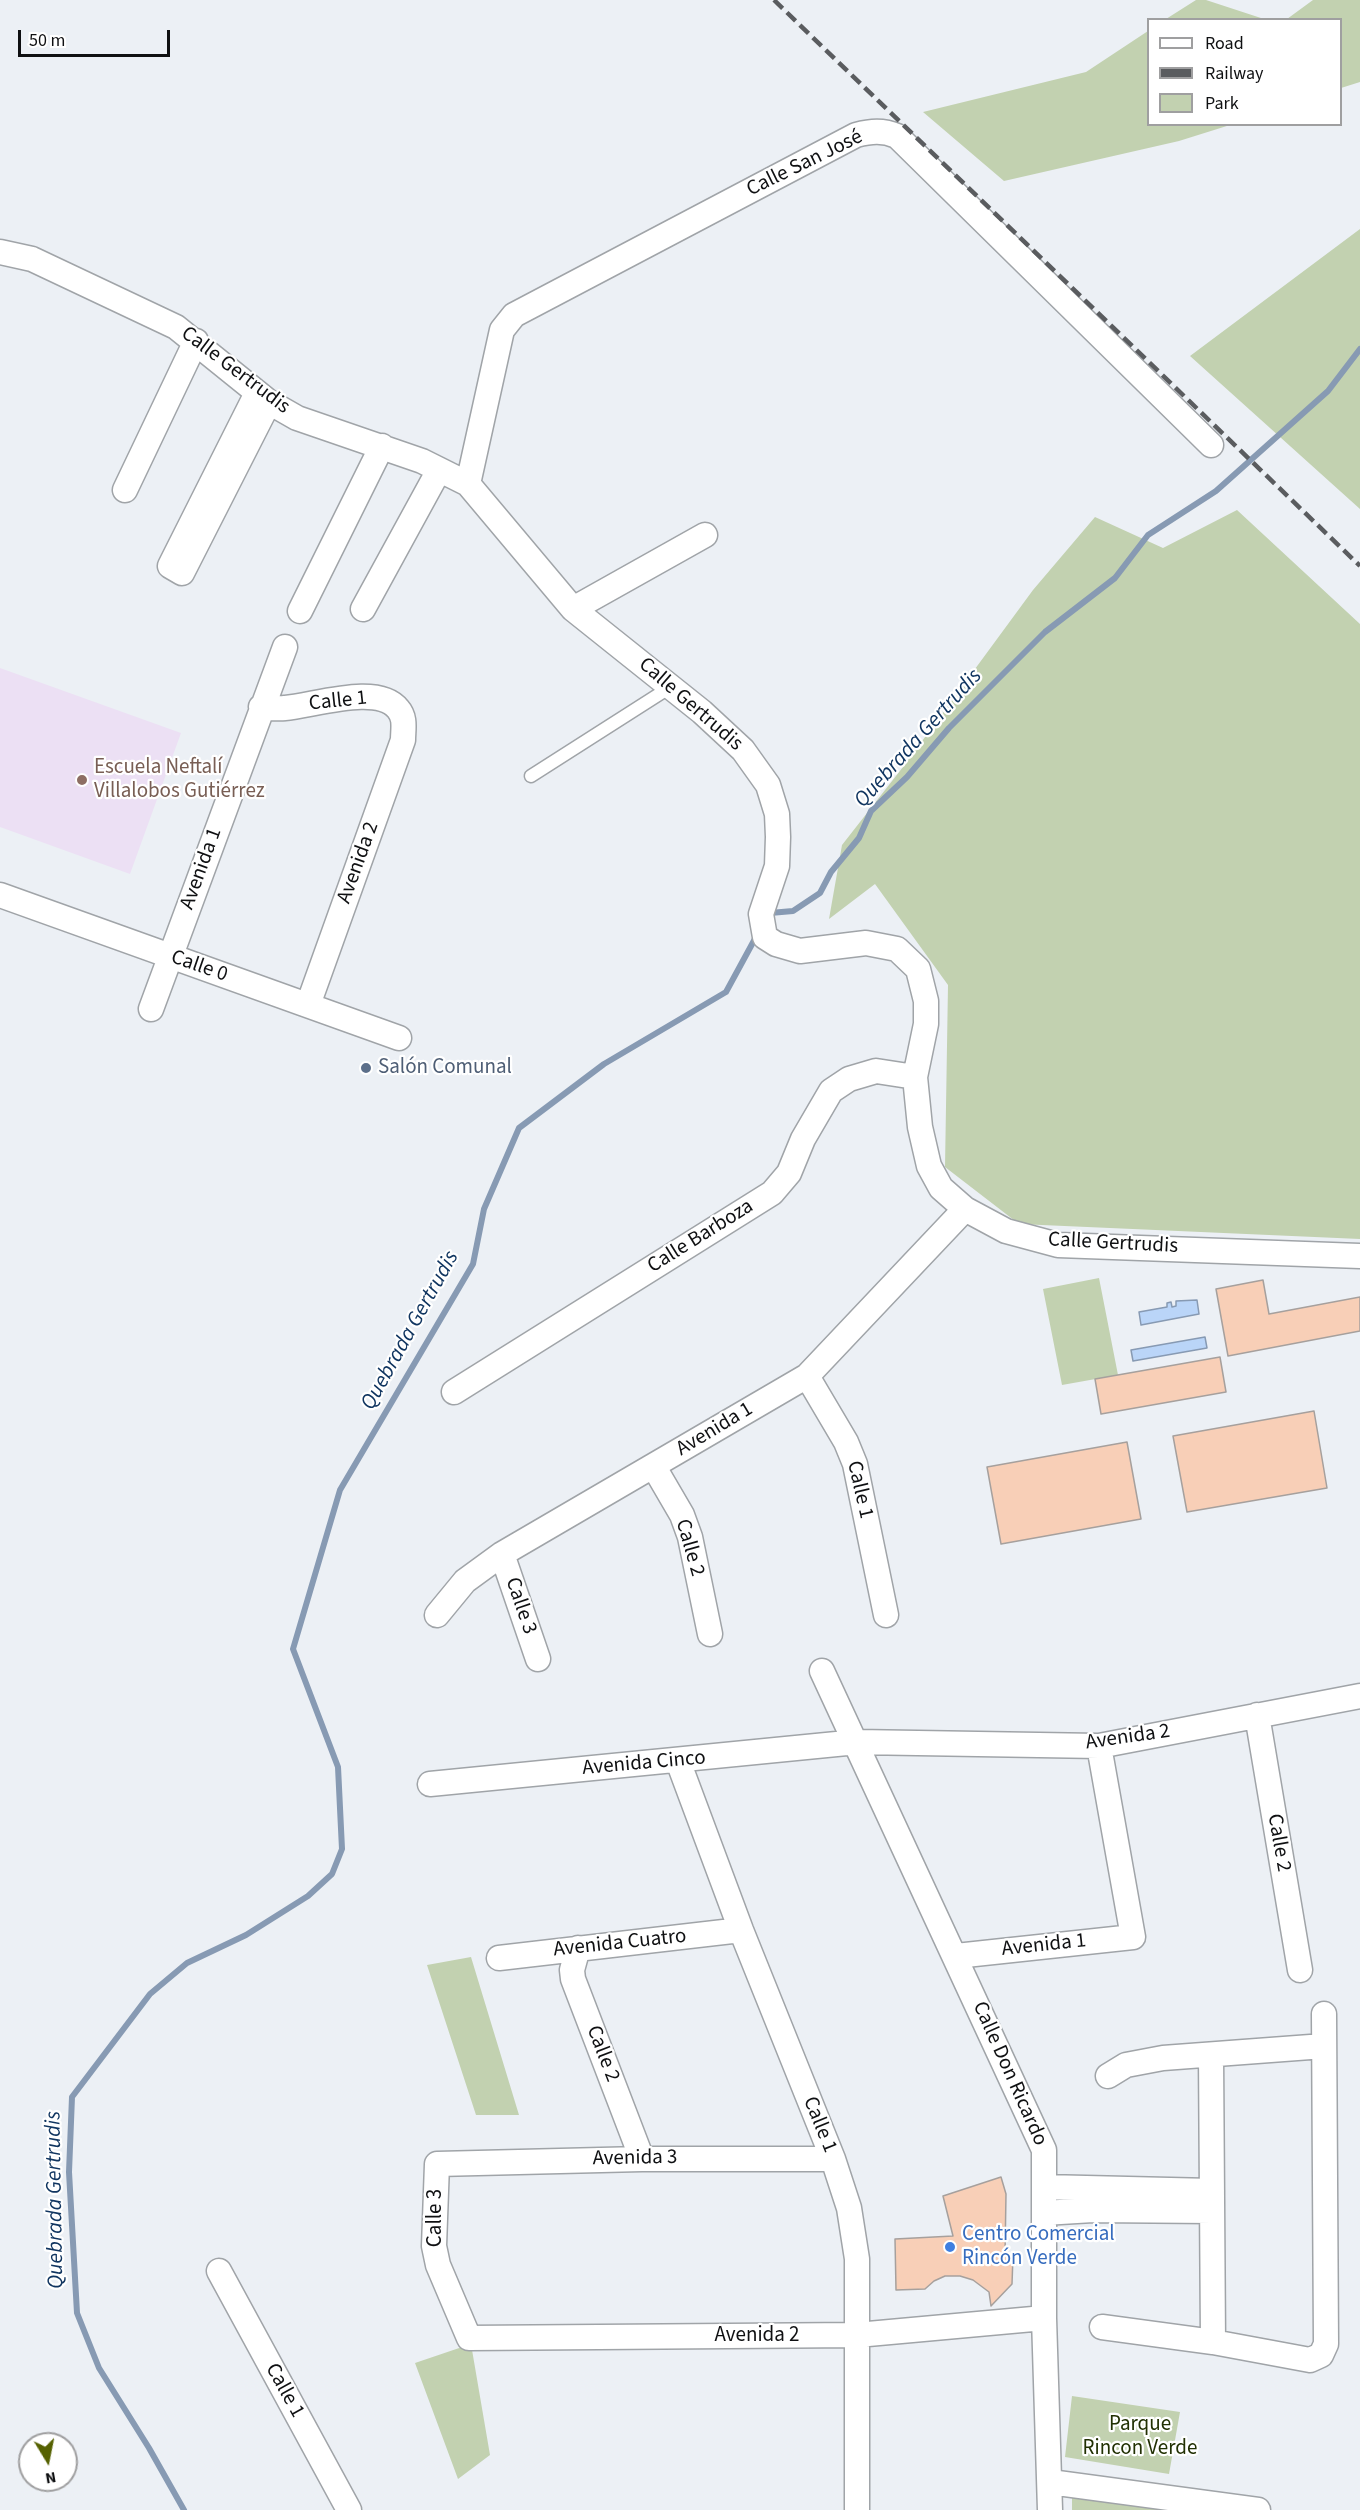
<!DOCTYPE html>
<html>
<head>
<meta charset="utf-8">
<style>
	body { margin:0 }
	#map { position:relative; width:1360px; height:2510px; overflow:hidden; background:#ecf0f5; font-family:"Source Sans 3",sans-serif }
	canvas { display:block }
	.legend { position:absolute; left:1147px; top:18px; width:195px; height:108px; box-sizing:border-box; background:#fff; border:2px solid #9f9fa0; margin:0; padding:8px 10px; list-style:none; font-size:18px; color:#0f1012 }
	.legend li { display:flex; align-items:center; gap:12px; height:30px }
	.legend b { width:30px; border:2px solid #9f9fa0 }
	.north { position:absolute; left:18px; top:2432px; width:60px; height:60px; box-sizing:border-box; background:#fff; border:2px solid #9f9fa0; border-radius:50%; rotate:170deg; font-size:16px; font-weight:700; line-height:24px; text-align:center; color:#0f1012 }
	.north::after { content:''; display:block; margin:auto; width:21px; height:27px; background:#556101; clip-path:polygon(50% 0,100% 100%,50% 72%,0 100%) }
	.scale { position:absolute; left:18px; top:30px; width:152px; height:27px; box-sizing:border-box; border:3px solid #0f1012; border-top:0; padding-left:8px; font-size:18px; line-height:21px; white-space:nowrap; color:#0f1012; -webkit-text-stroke:4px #fff; paint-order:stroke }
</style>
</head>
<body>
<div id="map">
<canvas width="1360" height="2510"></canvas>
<ul class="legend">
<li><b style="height:8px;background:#fff"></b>Road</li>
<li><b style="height:8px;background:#5a5c5f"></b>Railway</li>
<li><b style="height:16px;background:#c2d1b0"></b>Park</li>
</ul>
<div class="north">N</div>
<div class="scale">50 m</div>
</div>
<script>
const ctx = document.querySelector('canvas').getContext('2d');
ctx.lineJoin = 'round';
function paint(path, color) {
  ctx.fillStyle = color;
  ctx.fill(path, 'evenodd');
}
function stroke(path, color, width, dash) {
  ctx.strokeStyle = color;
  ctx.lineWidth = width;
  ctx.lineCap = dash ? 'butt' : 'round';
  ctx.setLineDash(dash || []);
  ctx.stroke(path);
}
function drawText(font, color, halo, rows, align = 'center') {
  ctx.font = font + ' "Source Sans 3",sans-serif';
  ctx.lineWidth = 4.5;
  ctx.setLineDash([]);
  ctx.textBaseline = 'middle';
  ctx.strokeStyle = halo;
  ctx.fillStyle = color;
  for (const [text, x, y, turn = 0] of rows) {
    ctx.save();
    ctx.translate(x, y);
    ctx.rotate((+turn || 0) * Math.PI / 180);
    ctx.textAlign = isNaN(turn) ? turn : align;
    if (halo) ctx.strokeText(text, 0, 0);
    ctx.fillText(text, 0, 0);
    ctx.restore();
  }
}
paint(new Path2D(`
	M 0,668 L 181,733 L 130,874 L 0,827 Z`), '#ece0f4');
paint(new Path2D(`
	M 1196,0 L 1206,0 L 1264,19 L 1166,19 Z
	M 1313,0 L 1360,0 L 1360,82 L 1341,88 L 1340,20 L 1287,19 Z
	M 1148,31 L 1148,124 L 1230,125 L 1179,141 L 1004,181 L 923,112 L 1086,72 Z
	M 1360,229 L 1360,509 L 1190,356 Z
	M 1237,510 L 1360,624 L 1360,1239 L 1019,1224 L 945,1167 L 948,985 L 875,884 L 829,919 L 842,845 L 903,767 L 1033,590 L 1095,517 L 1163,548 Z
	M 1099,1278 L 1118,1375 L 1062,1385 L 1043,1289 Z
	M 471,1957 L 519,2115 L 476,2115 L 427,1965 Z
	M 471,2344 L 490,2455 L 458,2479 L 415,2363 Z
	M 1072,2396 L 1180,2412 L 1169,2474 L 1065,2457 Z
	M 1072,2497 L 1181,2510 L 1072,2510 Z`), '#c2d1b0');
const water = new Path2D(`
	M 1197,1300 L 1199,1314 L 1141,1325 L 1139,1312 L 1167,1307 L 1167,1303 L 1171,1302 L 1172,1307 L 1176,1306 L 1176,1301 Z
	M 1205,1337 L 1207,1348 L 1133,1361 L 1131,1350 Z`);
paint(water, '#bad5f8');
stroke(water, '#879ab3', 1.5);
stroke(new Path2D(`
	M 768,916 L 770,913 L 793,911 L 820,893 L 831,872 L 859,838 L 871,811 L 907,777 L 949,728 L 1045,632 L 1115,578 L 1148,535 L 1216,491 L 1328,391 L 1360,349
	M 184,2510 L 149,2448 L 99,2368 L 77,2313 L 69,2172 L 72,2097 L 150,1994 L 187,1963 L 246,1935 L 308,1896 L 332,1874 L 342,1849 L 338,1767 L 293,1649 L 340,1490 L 473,1264 L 484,1209 L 519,1128 L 604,1064 L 726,992 L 757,935`), '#879ab3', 6);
const building = new Path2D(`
	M 1263,1280 L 1269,1314 L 1360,1297 L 1360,1331 L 1228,1356 L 1216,1289 Z
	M 1220,1357 L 1226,1392 L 1101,1414 L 1095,1379 Z
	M 1314,1411 L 1327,1488 L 1187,1512 L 1173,1436 Z
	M 1127,1442 L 1141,1519 L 1001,1544 L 987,1467 Z
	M 1001,2177 L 1006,2194 L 1005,2255 L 1013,2256 L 1012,2284 L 991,2306 L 989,2292 L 973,2280 L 960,2276 L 945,2276 L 934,2281 L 925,2289 L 896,2290 L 895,2239 L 953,2236 L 943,2196 Z`);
paint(building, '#f8cfb7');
stroke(building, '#a6a09d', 1.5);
const lane = new Path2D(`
	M 531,776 L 672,686`);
const street = new Path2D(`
	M 0,252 L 32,259 L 176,327 L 269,402 L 297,418 L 422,461 L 468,484 L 573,609 L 702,712 L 743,750 L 768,785 L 777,814 L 778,837 L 777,866 L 761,914 L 765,937 L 776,944 L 800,951 L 866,943 L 897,949 L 918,969 L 926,1001 L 926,1024 L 915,1077 L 920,1127 L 929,1166 L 941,1188 L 965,1209 L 1006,1231 L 1058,1245 L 1360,1256
	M 257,393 L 170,566 L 182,573 L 269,402
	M 468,484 L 502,330 L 514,315 L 856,135 C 871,131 883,130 897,136 L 1211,445
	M 125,490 L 196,341
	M 363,609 L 439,470
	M 573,609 L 705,535
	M 300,611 L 382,446
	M 261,707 C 269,708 277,709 285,708 C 313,706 378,683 398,709 C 406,718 403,729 403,740 L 308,1005
	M 0,895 L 399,1038
	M 151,1009 L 285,647
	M 807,1376 L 846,1442 L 855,1464 L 886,1615
	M 454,1392 L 772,1193 L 789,1173 L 803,1139 L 831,1091 L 849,1079 L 876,1071 L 915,1077
	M 654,1467 L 682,1515 L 690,1537 L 710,1634
	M 502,1554 L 538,1659
	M 437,1615 L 465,1581 L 502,1554 L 807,1376 L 965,1209
	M 822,1671 L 1044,2150 L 1044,2318 L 1050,2510
	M 1257,1715 L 1300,1970
	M 678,1761 L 741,1930 L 833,2159 L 849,2208 L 857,2259 L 857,2510
	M 430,1784 L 857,1742 L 1099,1746 L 1360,1696
	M 578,1948 L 572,1970 L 573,1979 L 642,2159
	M 956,1956 L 1133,1937 L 1099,1746
	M 499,1958 L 741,1930
	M 1211,2055 L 1213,2342
	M 1108,2076 L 1126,2065 L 1163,2058 L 1324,2046
	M 833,2159 L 642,2159 L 437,2164 L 434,2246 L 438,2265 L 469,2338 L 857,2335 L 1044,2318
	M 1044,2187 L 1212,2191
	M 1044,2213 L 1093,2210 L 1212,2211
	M 219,2271 L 349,2510
	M 1102,2327 L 1213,2342 L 1310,2360 L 1321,2355 L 1326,2344 L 1324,2014
	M 1050,2482 L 1258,2510`);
stroke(lane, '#a0a4a8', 15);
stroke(street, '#a0a4a8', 27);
stroke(lane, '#fff', 12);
stroke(street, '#fff', 24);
stroke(new Path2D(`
	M 774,0 L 1360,566`), '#5a5c5f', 4.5, [12, 6]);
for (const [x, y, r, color] of [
	[82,780,6,"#8d6e63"],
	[366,1068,6,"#5c6f8a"],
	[950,2247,6,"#3f7fe0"]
]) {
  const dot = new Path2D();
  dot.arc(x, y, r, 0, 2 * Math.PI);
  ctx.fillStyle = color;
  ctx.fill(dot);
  stroke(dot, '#fff', 2);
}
drawText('21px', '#0f1012', '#fff', [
	["Calle San José",805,164,-26],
	["Calle Gertrudis",235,371,37],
	["Calle 1",338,702,-6],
	["Calle Gertrudis",690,705,41],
	["Avenida 2",359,863,-70],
	["Avenida 1",202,869,-70],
	["Calle 0",199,967,19],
	["Calle Barboza",701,1237,-32],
	["Calle Gertrudis",1113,1244,3],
	["Avenida 1",715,1430,-31],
	["Calle 1",859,1490,77],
	["Calle 2",689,1548,74],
	["Calle 3",520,1606,71],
	["Avenida 2",1128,1738,-8],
	["Avenida Cinco",644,1764,-5],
	["Calle 2",1278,1843,80],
	["Avenida Cuatro",620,1944,-6],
	["Avenida 1",1044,1946,-6],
	["Calle 2",602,2054,69],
	["Calle Don Ricardo",1009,2074,66],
	["Calle 1",819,2125,68],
	["Avenida 3",635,2159,-1],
	["Calle 3",436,2218,-90],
	["Avenida 2",757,2336],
	["Calle 1",284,2391,61]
]);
drawText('21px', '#785e54', '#fff', [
	["Escuela Neftalí",94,768],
	["Villalobos Gutiérrez",94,792]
], 'left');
drawText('21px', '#4e5e75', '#fff', [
	["Salón Comunal",378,1068]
], 'left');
drawText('21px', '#366cbe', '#fff', [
	["Centro Comercial",962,2235],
	["Rincón Verde",962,2259]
], 'left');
drawText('21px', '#213003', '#fff', [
	["Parque",1140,2425],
	["Rincon Verde",1140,2449]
]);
drawText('italic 22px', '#103560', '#fff', [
	["Quebrada Gertrudis",919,739,-48],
	["Quebrada Gertrudis",411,1331,-61],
	["Quebrada Gertrudis",56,2200,-91]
]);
</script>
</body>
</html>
